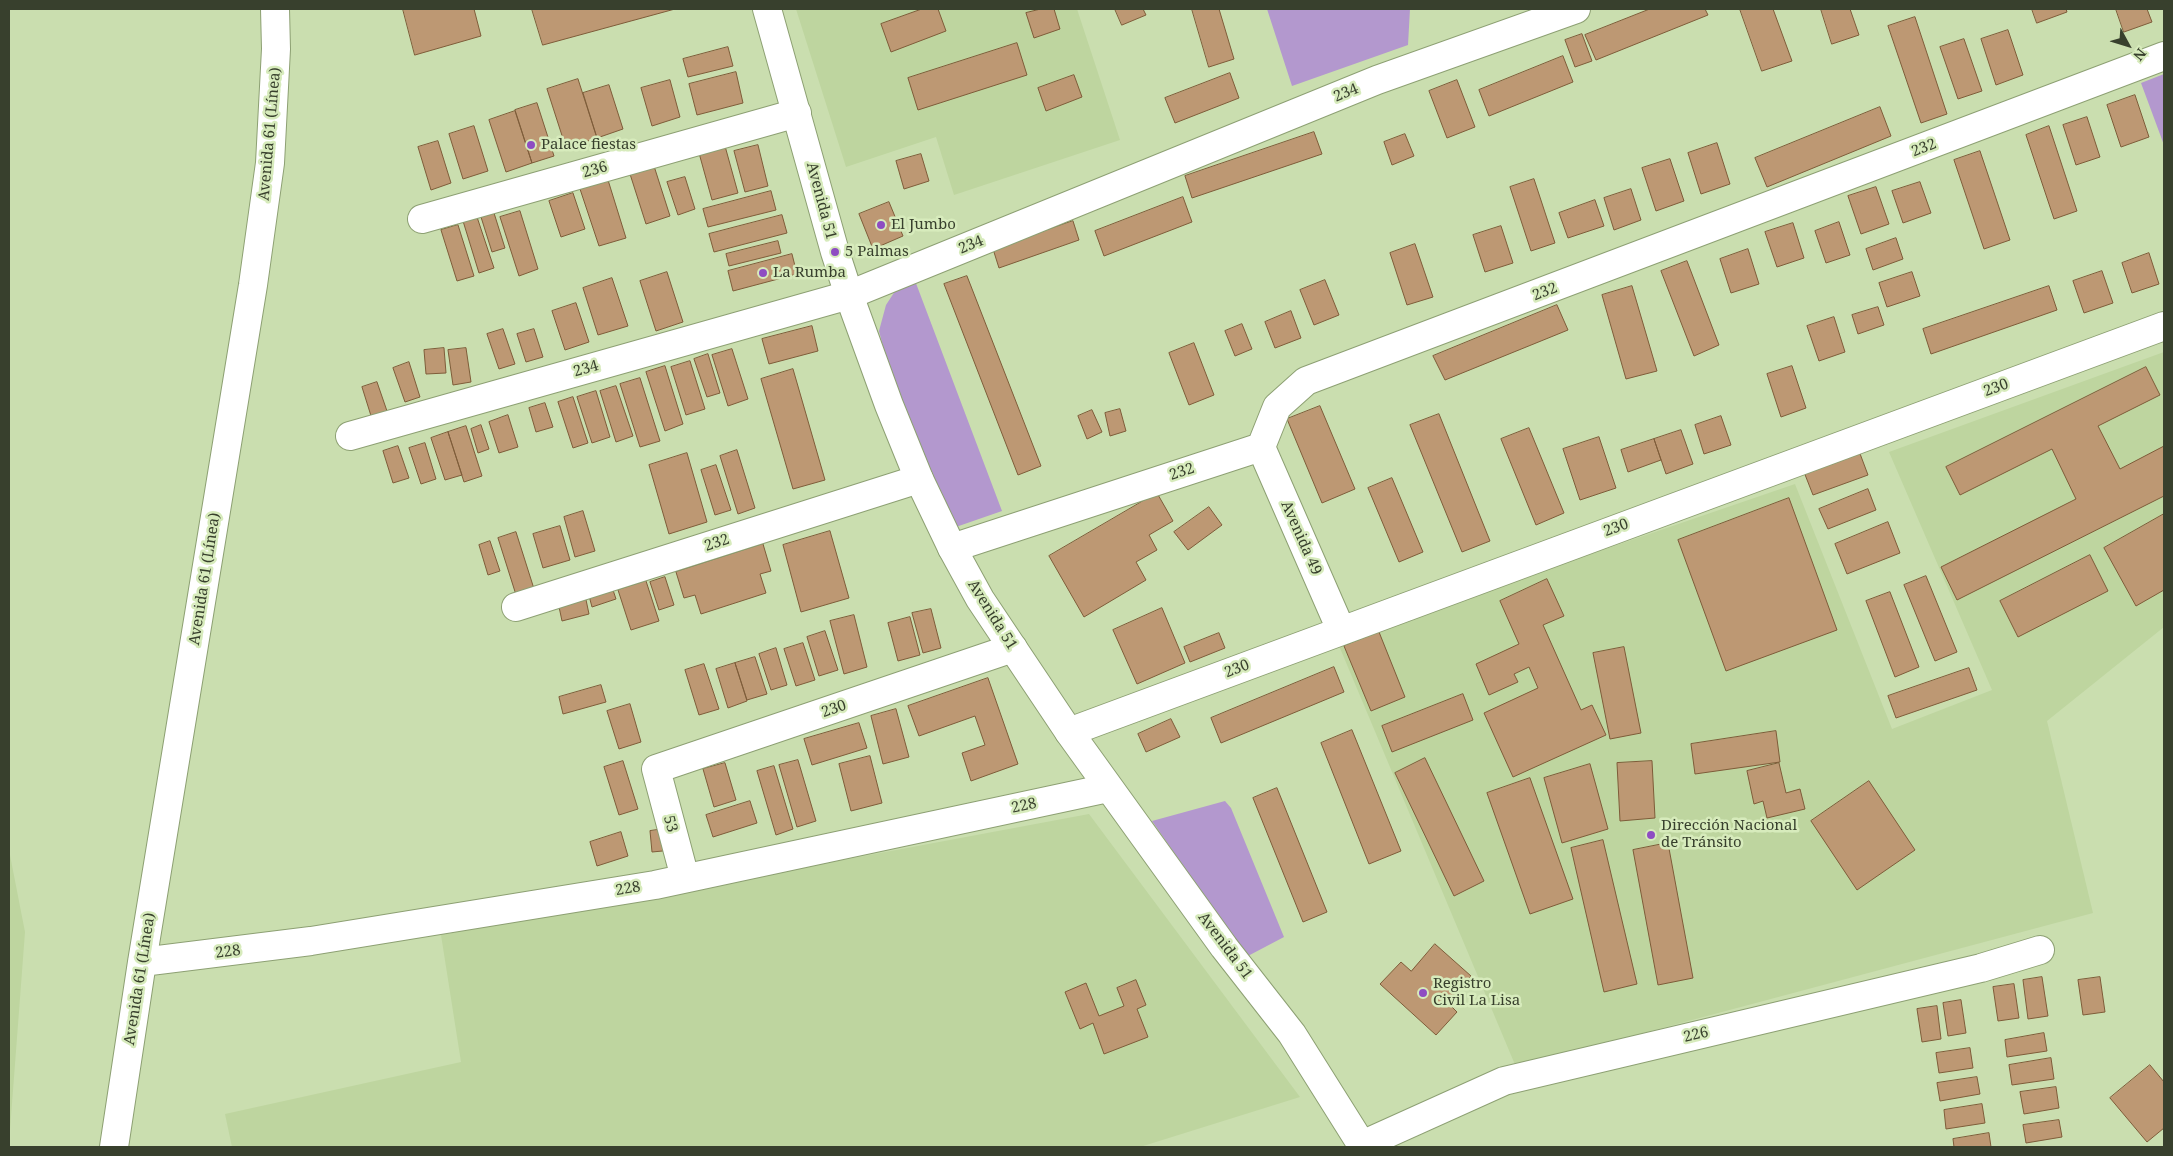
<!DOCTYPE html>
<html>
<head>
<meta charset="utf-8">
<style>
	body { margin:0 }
	#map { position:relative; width:2173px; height:1156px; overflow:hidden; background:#cadeaf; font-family:"Noto Serif",serif }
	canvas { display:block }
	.frame { position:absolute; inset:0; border:10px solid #38402d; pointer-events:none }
	.north { position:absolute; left:2103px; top:20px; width:50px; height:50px; -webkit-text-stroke:4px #d7ebbc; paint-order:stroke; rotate:129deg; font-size:14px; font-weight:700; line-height:20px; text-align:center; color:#38402d }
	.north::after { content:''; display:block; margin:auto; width:18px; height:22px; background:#38402d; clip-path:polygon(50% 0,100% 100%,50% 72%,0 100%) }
</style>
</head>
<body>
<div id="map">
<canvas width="2173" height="1156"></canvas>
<div class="frame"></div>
<div class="north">N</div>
</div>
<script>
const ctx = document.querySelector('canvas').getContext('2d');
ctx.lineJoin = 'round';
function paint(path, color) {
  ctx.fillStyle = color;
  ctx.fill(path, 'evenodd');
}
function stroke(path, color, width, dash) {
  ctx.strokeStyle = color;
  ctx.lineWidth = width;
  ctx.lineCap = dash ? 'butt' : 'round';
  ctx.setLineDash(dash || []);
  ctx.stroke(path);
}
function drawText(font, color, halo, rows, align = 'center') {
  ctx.font = font + ' "Noto Serif",serif';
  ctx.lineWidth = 5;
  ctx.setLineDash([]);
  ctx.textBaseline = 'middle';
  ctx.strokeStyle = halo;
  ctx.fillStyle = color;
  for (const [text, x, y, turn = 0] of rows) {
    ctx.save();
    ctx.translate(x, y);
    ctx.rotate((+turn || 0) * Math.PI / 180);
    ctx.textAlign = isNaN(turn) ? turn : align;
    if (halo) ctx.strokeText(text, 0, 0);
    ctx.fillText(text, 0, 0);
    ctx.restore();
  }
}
paint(new Path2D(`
	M 796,9 L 1077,9 L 1120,140 L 954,195 L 936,137 L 846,167 Z
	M 2164,352 L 2164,627 L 2047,721 L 2093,913 L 1516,1067 L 1337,641 L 1795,484 L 1892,729 L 1992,690 L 1889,452 Z
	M 1089,814 L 1300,1097 L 1140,1147 L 232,1147 L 225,1114 L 461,1062 L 441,935 Z
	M 9,850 L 25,932 L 9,1143 Z`), '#bed59f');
paint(new Path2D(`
	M 1267,9 L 1410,9 L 1408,45 L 1292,86 Z
	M 2164,74 L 2164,145 L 2141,83 Z
	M 914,278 L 1002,511 L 953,528 L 892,381 L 879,331 L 886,305 L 897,288 Z
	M 1225,801 L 1231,808 L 1284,937 L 1246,957 L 1152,821 Z`), '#b398ce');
const building = new Path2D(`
	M 403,9 L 474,9 L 481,36 L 415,55 Z
	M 532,9 L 675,9 L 543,45 Z
	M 922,9 L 938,9 L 946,31 L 891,52 L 881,24 Z
	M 1041,9 L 1054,9 L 1060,29 L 1034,38 L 1026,13 Z
	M 1115,9 L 1143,9 L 1146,15 L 1122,25 Z
	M 1192,9 L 1219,9 L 1234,59 L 1209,67 Z
	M 1650,9 L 1705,9 L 1708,15 L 1596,60 L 1585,35 Z
	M 1740,9 L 1773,9 L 1792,61 L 1762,71 Z
	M 1821,9 L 1850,9 L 1859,35 L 1832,44 Z
	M 2032,9 L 2066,9 L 2067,12 L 2037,23 Z
	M 2116,9 L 2147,9 L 2152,22 L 2124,32 Z
	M 1915,17 L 1947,114 L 1921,123 L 1888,26 Z
	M 2008,30 L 2023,75 L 1996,85 L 1981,39 Z
	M 1582,34 L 1592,61 L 1575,67 L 1565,40 Z
	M 1964,39 L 1982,91 L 1958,99 L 1940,47 Z
	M 1017,43 L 1027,75 L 918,110 L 908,78 Z
	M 728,47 L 733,66 L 688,77 L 683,59 Z
	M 1563,56 L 1573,82 L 1489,116 L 1479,90 Z
	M 736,72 L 743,103 L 697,115 L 689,84 Z
	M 1230,73 L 1239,98 L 1175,123 L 1165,98 Z
	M 1074,75 L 1082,97 L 1046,111 L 1038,88 Z
	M 578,79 L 597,138 L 566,148 L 547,89 Z
	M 670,80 L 680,117 L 652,126 L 641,88 Z
	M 1457,80 L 1475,127 L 1447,138 L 1429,91 Z
	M 609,85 L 623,129 L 597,138 L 583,93 Z
	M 2135,95 L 2149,137 L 2121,147 L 2107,105 Z
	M 537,103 L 554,156 L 532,163 L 515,110 Z
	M 1880,107 L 1891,136 L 1767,187 L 1755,158 Z
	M 515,111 L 532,163 L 506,172 L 489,120 Z
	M 2087,117 L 2100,157 L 2076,165 L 2063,125 Z
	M 474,126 L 488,171 L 463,179 L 449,134 Z
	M 2049,126 L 2077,211 L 2054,219 L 2026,135 Z
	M 1314,132 L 1322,154 L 1192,198 L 1185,176 Z
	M 1405,134 L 1414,156 L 1392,165 L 1384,142 Z
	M 438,141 L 451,183 L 431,190 L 418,147 Z
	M 1717,143 L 1730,184 L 1701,194 L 1688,153 Z
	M 758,145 L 768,186 L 745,192 L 734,151 Z
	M 725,146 L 738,193 L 712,200 L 699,153 Z
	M 1980,151 L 2010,240 L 1984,249 L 1954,160 Z
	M 921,154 L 929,181 L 904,189 L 896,161 Z
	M 1670,159 L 1684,201 L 1656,211 L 1642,168 Z
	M 654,166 L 670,216 L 646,224 L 630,174 Z
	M 685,177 L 695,209 L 678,215 L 667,182 Z
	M 1534,179 L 1555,243 L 1531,251 L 1510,187 Z
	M 608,180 L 626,238 L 599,246 L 580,189 Z
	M 1920,182 L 1931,213 L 1903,223 L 1892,191 Z
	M 1876,187 L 1889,224 L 1861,234 L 1848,196 Z
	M 1631,189 L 1641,220 L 1614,230 L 1604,198 Z
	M 771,191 L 776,210 L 708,227 L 703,209 Z
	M 573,193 L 585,229 L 561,237 L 549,201 Z
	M 1183,197 L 1192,222 L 1104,256 L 1095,231 Z
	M 1595,200 L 1604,226 L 1568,238 L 1559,213 Z
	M 889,202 L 903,236 L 873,249 L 859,214 Z
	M 520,211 L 538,269 L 519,276 L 500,217 Z
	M 494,213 L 505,248 L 492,252 L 481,217 Z
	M 782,215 L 787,233 L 714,252 L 709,234 Z
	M 477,217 L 494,268 L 479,273 L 463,221 Z
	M 1073,221 L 1079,240 L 999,268 L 993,249 Z
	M 1839,222 L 1850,255 L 1826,263 L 1815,231 Z
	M 1793,223 L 1804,258 L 1777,267 L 1765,232 Z
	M 458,225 L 474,276 L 457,281 L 441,230 Z
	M 1501,226 L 1513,263 L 1485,272 L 1473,235 Z
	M 1896,238 L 1903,259 L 1873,270 L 1866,249 Z
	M 778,241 L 781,253 L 729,266 L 726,254 Z
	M 1415,244 L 1433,297 L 1407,305 L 1390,253 Z
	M 1748,249 L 1759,284 L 1731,293 L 1720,259 Z
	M 2149,253 L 2159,284 L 2132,293 L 2122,263 Z
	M 792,254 L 797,274 L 733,291 L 728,271 Z
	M 1687,261 L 1719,345 L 1694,356 L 1661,271 Z
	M 2102,271 L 2113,303 L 2084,313 L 2073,281 Z
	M 667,272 L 683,322 L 656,331 L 640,281 Z
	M 1912,272 L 1920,296 L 1887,307 L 1879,283 Z
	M 967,276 L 1041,466 L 1018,475 L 944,284 Z
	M 612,278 L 628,326 L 598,335 L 583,288 Z
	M 1325,280 L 1339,315 L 1314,325 L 1300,290 Z
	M 1632,286 L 1657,371 L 1626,379 L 1602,295 Z
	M 2049,286 L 2057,310 L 1931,354 L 1923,329 Z
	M 576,303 L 589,342 L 565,350 L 552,311 Z
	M 1557,305 L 1568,330 L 1445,380 L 1433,356 Z
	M 1878,307 L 1884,325 L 1858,334 L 1852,315 Z
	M 1291,311 L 1301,338 L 1275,348 L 1265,322 Z
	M 1834,317 L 1845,352 L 1819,361 L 1807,326 Z
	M 1242,324 L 1252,349 L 1235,356 L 1225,331 Z
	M 812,326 L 818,351 L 769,364 L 762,339 Z
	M 503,329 L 515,364 L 499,369 L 487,334 Z
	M 534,329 L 543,357 L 526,362 L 517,334 Z
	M 1194,343 L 1214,395 L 1189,405 L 1169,353 Z
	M 444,348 L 446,373 L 426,374 L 424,350 Z
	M 466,348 L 471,382 L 453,385 L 448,350 Z
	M 732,349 L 748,399 L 728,406 L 712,355 Z
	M 708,354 L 720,393 L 707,397 L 694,359 Z
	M 690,361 L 705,409 L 686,415 L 671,367 Z
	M 409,362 L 420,397 L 405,402 L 393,368 Z
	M 665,366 L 683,424 L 665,431 L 646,372 Z
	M 1792,366 L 1806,408 L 1781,417 L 1767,374 Z
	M 2146,367 L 2160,395 L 2098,426 L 2120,469 L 2164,446 L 2164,496 L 1957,600 L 1941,567 L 2076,499 L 2052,449 L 1960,495 L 1946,467 Z
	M 793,369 L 825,480 L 793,489 L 761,379 Z
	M 640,378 L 660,441 L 640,447 L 620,384 Z
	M 377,382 L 388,414 L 372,419 L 362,387 Z
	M 616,386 L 633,436 L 616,442 L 600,391 Z
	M 596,391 L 610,437 L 592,443 L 577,397 Z
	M 573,397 L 588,443 L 573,448 L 558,402 Z
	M 545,403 L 553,427 L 536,432 L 529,408 Z
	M 1320,406 L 1355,489 L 1322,503 L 1287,419 Z
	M 1120,409 L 1126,431 L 1110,436 L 1105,413 Z
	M 1092,410 L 1102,432 L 1087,439 L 1078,416 Z
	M 1439,414 L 1490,541 L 1462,552 L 1410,425 Z
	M 508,415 L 518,447 L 499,453 L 489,422 Z
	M 1721,416 L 1731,445 L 1704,454 L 1695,425 Z
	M 481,425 L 489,449 L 478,453 L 471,429 Z
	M 466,426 L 482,476 L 464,482 L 448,432 Z
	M 1529,428 L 1564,513 L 1536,525 L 1501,439 Z
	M 1681,430 L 1693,464 L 1666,474 L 1654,439 Z
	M 448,432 L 462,475 L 445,480 L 431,438 Z
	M 1599,437 L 1616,488 L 1580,500 L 1563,449 Z
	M 1654,439 L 1661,460 L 1628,472 L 1621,450 Z
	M 425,443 L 436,479 L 421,484 L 409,448 Z
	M 398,446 L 409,478 L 393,483 L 383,451 Z
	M 737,450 L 755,508 L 738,514 L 720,456 Z
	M 1859,451 L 1868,475 L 1813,495 L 1804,472 Z
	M 687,453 L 707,522 L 669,534 L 649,465 Z
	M 716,465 L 731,510 L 715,515 L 701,470 Z
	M 1392,478 L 1423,552 L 1399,562 L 1368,488 Z
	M 1868,489 L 1876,510 L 1828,529 L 1819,509 Z
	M 1157,493 L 1173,521 L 1149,535 L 1157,550 L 1136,562 L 1146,580 L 1084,617 L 1049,556 Z
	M 1789,498 L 1837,630 L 1726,671 L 1678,540 Z
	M 1209,507 L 1222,525 L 1188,550 L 1174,532 Z
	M 583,511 L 595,551 L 575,557 L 564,517 Z
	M 2164,514 L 2164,590 L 2136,606 L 2104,548 Z
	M 1888,522 L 1900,553 L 1847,574 L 1835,544 Z
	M 560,526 L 570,560 L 543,568 L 533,534 Z
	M 830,531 L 849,598 L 801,612 L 783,545 Z
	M 516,532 L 535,592 L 517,598 L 498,538 Z
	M 490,541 L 500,571 L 488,575 L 479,545 Z
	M 763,544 L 771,571 L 760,574 L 766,593 L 701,614 L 695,595 L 684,598 L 676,572 Z
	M 2090,555 L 2108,591 L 2018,637 L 2000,601 Z
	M 1926,576 L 1957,652 L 1935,661 L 1904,585 Z
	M 665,577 L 674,605 L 659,610 L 650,582 Z
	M 1547,579 L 1564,616 L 1543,625 L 1581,710 L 1592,705 L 1606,735 L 1513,777 L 1484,713 L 1538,688 L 1529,667 L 1514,674 L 1518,682 L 1489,695 L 1476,664 L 1519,644 L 1500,601 Z
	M 646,581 L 659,621 L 631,630 L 618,590 Z
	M 611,584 L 616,599 L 592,607 L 588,592 Z
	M 1890,592 L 1919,667 L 1895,677 L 1866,601 Z
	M 585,595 L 589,614 L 562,621 L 558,602 Z
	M 1162,608 L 1185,663 L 1137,684 L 1113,630 Z
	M 931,609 L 941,648 L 923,653 L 912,613 Z
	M 854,615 L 867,667 L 844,674 L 830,621 Z
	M 910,617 L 920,655 L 898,661 L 888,623 Z
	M 825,631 L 838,670 L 819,676 L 807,637 Z
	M 1379,632 L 1405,697 L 1371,711 L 1344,646 Z
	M 1219,633 L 1225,648 L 1190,662 L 1184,647 Z
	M 803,643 L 815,680 L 796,686 L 784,649 Z
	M 1624,647 L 1641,733 L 1610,739 L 1593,653 Z
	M 776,648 L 787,685 L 771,690 L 759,654 Z
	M 755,657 L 767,694 L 747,700 L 735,663 Z
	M 735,663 L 747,701 L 728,708 L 716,669 Z
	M 704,664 L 719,709 L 699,715 L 685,670 Z
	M 1334,667 L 1344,692 L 1221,743 L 1211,718 Z
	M 1969,668 L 1977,690 L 1896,718 L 1888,696 Z
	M 988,678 L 1018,764 L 971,781 L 962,753 L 985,745 L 975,716 L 919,736 L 908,706 Z
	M 601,685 L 606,702 L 563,714 L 559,697 Z
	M 1463,694 L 1473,720 L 1392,752 L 1382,726 Z
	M 630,704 L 641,742 L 619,749 L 607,711 Z
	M 896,709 L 909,757 L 883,764 L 871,716 Z
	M 1171,719 L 1180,737 L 1146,752 L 1138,734 Z
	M 859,723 L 867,748 L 812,765 L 804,739 Z
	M 1352,730 L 1401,851 L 1369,864 L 1321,743 Z
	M 1776,731 L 1780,762 L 1695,774 L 1691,744 Z
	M 870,756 L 882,803 L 851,811 L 839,764 Z
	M 1425,758 L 1484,881 L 1454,896 L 1395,773 Z
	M 798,760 L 816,821 L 797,827 L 779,765 Z
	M 623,761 L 638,809 L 619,815 L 604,767 Z
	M 1652,761 L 1655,818 L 1620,821 L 1617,763 Z
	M 725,763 L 736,800 L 714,807 L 703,769 Z
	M 1779,763 L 1786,793 L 1800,789 L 1805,809 L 1767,818 L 1763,801 L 1754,804 L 1747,771 Z
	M 1590,764 L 1608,829 L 1562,843 L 1544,778 Z
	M 774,766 L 793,829 L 776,835 L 757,771 Z
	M 1530,778 L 1573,899 L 1530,914 L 1487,793 Z
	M 1869,781 L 1915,850 L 1857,890 L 1811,821 Z
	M 1277,788 L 1327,912 L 1303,922 L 1253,798 Z
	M 750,801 L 757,823 L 713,837 L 706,815 Z
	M 671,828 L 673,850 L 652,852 L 650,831 Z
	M 621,832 L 628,856 L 597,866 L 590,842 Z
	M 1603,840 L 1637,984 L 1604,992 L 1571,848 Z
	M 1668,843 L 1693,978 L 1658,985 L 1633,850 Z
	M 1435,944 L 1471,976 L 1447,1002 L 1457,1012 L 1436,1035 L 1380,984 L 1401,962 L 1411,971 Z
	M 2042,977 L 2048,1016 L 2028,1019 L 2023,980 Z
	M 2100,977 L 2105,1012 L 2083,1015 L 2078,980 Z
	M 1136,980 L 1146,1005 L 1137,1009 L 1148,1037 L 1104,1054 L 1093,1023 L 1080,1029 L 1065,992 L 1086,983 L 1099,1016 L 1124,1006 L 1117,988 Z
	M 2014,984 L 2019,1018 L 1998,1021 L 1993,987 Z
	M 1961,1000 L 1966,1033 L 1948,1036 L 1943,1003 Z
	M 1937,1006 L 1941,1039 L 1922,1042 L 1917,1009 Z
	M 2044,1033 L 2047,1051 L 2007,1057 L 2005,1040 Z
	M 1970,1048 L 1973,1068 L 1939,1073 L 1936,1053 Z
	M 2051,1058 L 2054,1079 L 2012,1085 L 2009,1065 Z
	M 2150,1065 L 2164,1082 L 2164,1128 L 2147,1142 L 2110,1098 Z
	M 1977,1077 L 1980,1094 L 1940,1101 L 1937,1083 Z
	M 2056,1087 L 2059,1108 L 2024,1114 L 2020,1092 Z
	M 1982,1104 L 1985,1123 L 1946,1129 L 1944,1110 Z
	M 2059,1120 L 2062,1137 L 2026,1143 L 2023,1125 Z
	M 1989,1133 L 1991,1147 L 1954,1147 L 1953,1139 Z`);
paint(building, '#bd9873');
stroke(building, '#7e5c39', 1);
const minor = new Path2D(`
	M 422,219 L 797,113
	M 350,436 L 849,295 L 1377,80 L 1576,9
	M 1261,447 L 1277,407 L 1306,381 L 2164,56
	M 1261,447 L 1341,630
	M 952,548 L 1261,447
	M 516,607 L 919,479
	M 1069,732 L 2164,326
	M 685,878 L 656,769 L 1013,648
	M 142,962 L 311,941 L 655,885 L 1108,788
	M 1362,1145 L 1504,1081 L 1981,968 L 2040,950
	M 114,1147 L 142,962 L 253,285 L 270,163 L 276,49 L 275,9`);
const major = new Path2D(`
	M 767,9 L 835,252 L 849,295 L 889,405 L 919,479 L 952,548 L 980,599 L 1069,732 L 1224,947 L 1292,1034 L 1363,1147`);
stroke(minor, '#8da073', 30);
stroke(major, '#8da073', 30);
stroke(minor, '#fff', 28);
stroke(major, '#fff', 28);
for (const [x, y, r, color] of [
	[531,145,5,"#8e4dc2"],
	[881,225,5,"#8e4dc2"],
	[835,252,5,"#8e4dc2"],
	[763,273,5,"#8e4dc2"],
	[1651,835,5,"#8e4dc2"],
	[1423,993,5,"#8e4dc2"]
]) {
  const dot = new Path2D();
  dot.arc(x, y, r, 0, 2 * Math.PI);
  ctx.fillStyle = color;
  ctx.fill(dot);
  stroke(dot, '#d7ebbc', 2);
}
drawText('15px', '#38402d', '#d7ebbc', [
	["234",1346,93,-22],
	["Avenida 61 (Línea)",270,134,-85],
	["232",1924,148,-21],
	["236",595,170,-16],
	["Avenida 51",821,201,75],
	["234",971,245,-22],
	["232",1545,292,-21],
	["234",586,369,-16],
	["230",1996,388,-20],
	["232",1182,472,-18],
	["230",1616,528,-20],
	["Avenida 49",1301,538,66],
	["232",717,543,-18],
	["Avenida 61 (Línea)",205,579,-81],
	["Avenida 51",992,615,58],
	["230",1237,669,-21],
	["230",834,709,-19],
	["228",1024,806,-12],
	["53",670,824,75],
	["228",628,889,-9],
	["Avenida 51",1225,946,53],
	["228",228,952,-7],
	["Avenida 61 (Línea)",140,979,-81],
	["226",1696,1035,-13]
]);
drawText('15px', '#38402d', '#d7ebbc', [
	["Palace fiestas",541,145],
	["El Jumbo",891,225],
	["5 Palmas",845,252],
	["La Rumba",773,273],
	["Dirección Nacional",1661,826],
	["de Tránsito",1661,843],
	["Registro",1433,984],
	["Civil La Lisa",1433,1001]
], 'left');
</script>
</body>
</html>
